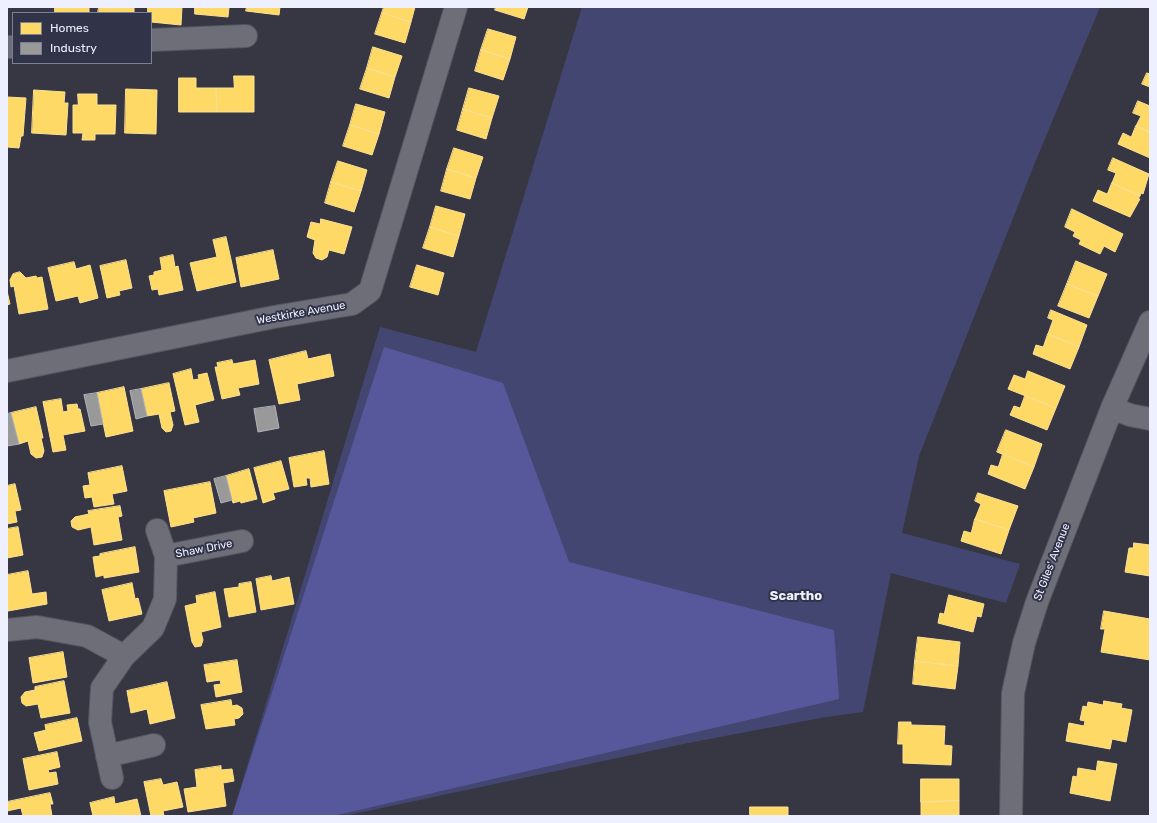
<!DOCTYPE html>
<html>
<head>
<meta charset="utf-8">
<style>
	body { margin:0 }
	#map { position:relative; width:1157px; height:823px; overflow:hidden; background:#373743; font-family:Rubik,sans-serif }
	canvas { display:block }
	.frame { position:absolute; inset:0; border:8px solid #eef0ff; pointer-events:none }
	.legend { position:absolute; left:12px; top:12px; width:140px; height:52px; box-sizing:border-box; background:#313349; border:1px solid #7d7f92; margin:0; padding:5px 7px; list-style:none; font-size:12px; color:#eef0ff }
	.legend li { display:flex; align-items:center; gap:8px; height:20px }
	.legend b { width:20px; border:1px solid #7d7f92 }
</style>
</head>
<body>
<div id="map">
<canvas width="1157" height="823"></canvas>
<div class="frame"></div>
<ul class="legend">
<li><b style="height:11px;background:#ffd966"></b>Homes</li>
<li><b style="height:11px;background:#999"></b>Industry</li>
</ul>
</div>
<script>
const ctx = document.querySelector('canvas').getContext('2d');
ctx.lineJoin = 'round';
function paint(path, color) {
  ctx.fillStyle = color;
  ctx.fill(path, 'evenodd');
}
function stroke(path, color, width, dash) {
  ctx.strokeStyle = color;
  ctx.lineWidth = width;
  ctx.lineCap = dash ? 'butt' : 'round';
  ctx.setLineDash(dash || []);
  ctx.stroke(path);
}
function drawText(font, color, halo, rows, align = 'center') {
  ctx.font = font + ' Rubik,sans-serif';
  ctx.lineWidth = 4;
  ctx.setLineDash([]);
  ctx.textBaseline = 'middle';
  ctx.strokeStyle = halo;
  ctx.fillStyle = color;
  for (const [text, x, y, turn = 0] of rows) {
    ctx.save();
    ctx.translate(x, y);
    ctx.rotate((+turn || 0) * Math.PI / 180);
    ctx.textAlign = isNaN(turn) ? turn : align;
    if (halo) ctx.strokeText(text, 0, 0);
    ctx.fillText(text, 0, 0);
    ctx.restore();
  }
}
paint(new Path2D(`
	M 582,7 L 1100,7 L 1036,160 L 919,456 L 902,533 L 1020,564 L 1006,603 L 891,573 L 863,712 L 826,717 L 688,743 L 344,816 L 232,816 L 380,327 L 476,352 Z`), '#444672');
paint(new Path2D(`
	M 384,347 L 503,383 L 569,562 L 834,630 L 839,699 L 333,816 L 232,816 Z`), '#57589c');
const homes = new Path2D(`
	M 55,7 L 89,7 L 89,13 L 55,13 Z
	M 99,7 L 134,7 L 134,13 L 98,13 Z
	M 148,7 L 182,7 L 181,25 L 151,22 L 151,13 L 148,13 Z
	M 195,7 L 229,7 L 228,17 L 195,14 Z
	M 247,7 L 280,7 L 279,15 L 246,11 Z
	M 384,7 L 415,7 L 411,22 L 382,13 Z
	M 496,7 L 528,7 L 524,19 L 495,10 Z
	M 382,13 L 411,22 L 405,43 L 375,34 Z
	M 488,29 L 516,37 L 510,59 L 481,50 Z
	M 373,47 L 402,56 L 395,77 L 367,68 Z
	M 481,50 L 510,59 L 503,80 L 475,71 Z
	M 367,68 L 395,77 L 389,98 L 360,89 Z
	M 1147,73 L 1150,74 L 1150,87 L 1142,84 Z
	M 234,76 L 254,76 L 254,112 L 217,112 L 216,88 L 234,88 Z
	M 179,78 L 196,78 L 196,88 L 216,88 L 217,112 L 179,112 Z
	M 469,88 L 499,96 L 492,118 L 463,109 Z
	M 126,89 L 157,90 L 156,134 L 125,133 Z
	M 34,90 L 65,92 L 64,103 L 68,103 L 66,135 L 32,133 Z
	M 78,94 L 97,94 L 97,105 L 116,105 L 115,134 L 95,134 L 95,140 L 82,140 L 83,133 L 73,133 L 73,105 L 78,105 Z
	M 7,97 L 26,98 L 23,136 L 21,136 L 19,148 L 7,147 Z
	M 1138,101 L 1150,106 L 1150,132 L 1136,126 L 1141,116 L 1133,113 Z
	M 356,104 L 385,112 L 379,134 L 350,125 Z
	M 463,109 L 492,118 L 486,139 L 457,130 Z
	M 350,125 L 379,134 L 372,155 L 343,146 Z
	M 1136,126 L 1150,132 L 1150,158 L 1118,144 L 1123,133 L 1131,137 Z
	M 454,148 L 483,157 L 476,178 L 447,169 Z
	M 1113,158 L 1149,174 L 1143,194 L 1141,193 L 1140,196 L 1112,183 L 1116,173 L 1108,170 Z
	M 338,161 L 367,170 L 361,191 L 331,182 Z
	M 447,169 L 476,178 L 470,199 L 441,191 Z
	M 331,182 L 361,191 L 354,212 L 325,203 Z
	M 1112,183 L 1140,196 L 1138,199 L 1140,199 L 1130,217 L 1093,201 L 1098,190 L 1107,194 Z
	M 436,206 L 465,214 L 459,236 L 430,227 Z
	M 1072,209 L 1123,234 L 1115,252 L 1104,246 L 1100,254 L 1079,244 L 1081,240 L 1073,236 L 1075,232 L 1065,227 Z
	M 321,219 L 352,227 L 344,254 L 329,250 L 327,257 L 322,260 L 316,258 L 313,253 L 315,240 L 307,237 L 311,222 L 320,224 Z
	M 430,227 L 459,236 L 453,257 L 423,248 Z
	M 226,237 L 236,282 L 197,291 L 190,263 L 217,257 L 213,240 Z
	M 273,250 L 279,279 L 241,287 L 236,258 Z
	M 173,255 L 175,267 L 178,266 L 183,290 L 159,295 L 158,289 L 152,290 L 149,276 L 154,275 L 154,272 L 162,270 L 160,258 Z
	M 126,260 L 132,288 L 119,291 L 120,295 L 107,298 L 100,266 Z
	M 1076,261 L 1107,274 L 1098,296 L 1067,284 Z
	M 74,262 L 76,269 L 90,265 L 98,298 L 80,303 L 78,296 L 56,301 L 48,268 Z
	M 417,265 L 444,273 L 438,295 L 410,287 Z
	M 20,272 L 26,278 L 36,276 L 37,278 L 42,277 L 48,309 L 19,314 L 14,286 L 11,287 L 10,280 L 13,274 Z
	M 1067,284 L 1098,296 L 1089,318 L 1058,306 Z
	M 7,291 L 10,304 L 7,305 Z
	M 1051,310 L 1087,325 L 1079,347 L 1048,334 L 1053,320 L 1048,318 Z
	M 1048,334 L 1079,347 L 1070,369 L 1033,354 L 1036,345 L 1043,347 Z
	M 306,351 L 308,359 L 330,354 L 334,376 L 297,384 L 300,400 L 279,404 L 269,360 Z
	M 232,360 L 233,364 L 255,360 L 259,384 L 238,388 L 240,395 L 222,399 L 215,367 L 218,367 L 217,363 Z
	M 191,369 L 193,380 L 199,379 L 198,375 L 207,373 L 214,400 L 195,405 L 199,422 L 185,425 L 173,374 Z
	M 1028,371 L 1065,386 L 1056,408 L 1008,389 L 1014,375 L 1025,379 Z
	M 169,383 L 175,411 L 170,412 L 173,425 L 171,431 L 166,432 L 162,428 L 159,414 L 147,416 L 141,389 Z
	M 124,387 L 133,431 L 106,437 L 97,393 Z
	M 1025,396 L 1056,408 L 1047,430 L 1010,415 L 1014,406 L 1020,408 Z
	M 61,399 L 63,412 L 68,411 L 67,405 L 77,404 L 78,409 L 80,409 L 85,431 L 63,435 L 66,450 L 53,452 L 43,402 Z
	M 36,407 L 43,438 L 41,438 L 44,451 L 42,457 L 36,458 L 31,454 L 28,441 L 19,444 L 11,413 Z
	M 1006,430 L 1042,444 L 1034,467 L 997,452 Z
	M 324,451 L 329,484 L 311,487 L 310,478 L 306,478 L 307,485 L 294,487 L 289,458 Z
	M 1003,454 L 1034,467 L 1025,489 L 988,474 L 991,465 L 998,467 Z
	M 281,461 L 289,489 L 273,493 L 275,499 L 263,503 L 254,468 Z
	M 122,466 L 127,491 L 112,494 L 114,504 L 94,507 L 92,497 L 85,498 L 83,486 L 90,485 L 88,473 Z
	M 249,469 L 257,499 L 241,503 L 240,501 L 233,503 L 226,476 Z
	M 210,482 L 216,513 L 193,518 L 194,522 L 171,527 L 164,491 Z
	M 15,484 L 21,510 L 15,511 L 17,522 L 7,524 L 7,486 Z
	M 978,493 L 1018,506 L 1009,530 L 975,519 L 981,504 L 975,501 Z
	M 120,506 L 122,516 L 118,517 L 122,540 L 94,545 L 91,527 L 78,530 L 72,527 L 71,521 L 75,517 L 89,514 L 88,511 Z
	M 975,519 L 1009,530 L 1001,554 L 961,541 L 964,531 L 971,533 Z
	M 18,527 L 23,555 L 7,558 L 7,529 Z
	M 1134,543 L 1150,545 L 1150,576 L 1125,572 L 1129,548 L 1133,548 Z
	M 135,547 L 139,572 L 104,578 L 104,575 L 96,577 L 93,557 L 100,556 L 100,554 Z
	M 28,571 L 32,594 L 46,592 L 47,604 L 8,611 L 7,575 Z
	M 271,576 L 272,581 L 289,577 L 294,604 L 261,610 L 256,579 Z
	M 251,582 L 256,612 L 229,617 L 224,589 L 239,587 L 239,584 Z
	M 132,583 L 135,599 L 138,598 L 142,614 L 109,621 L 102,590 Z
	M 215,592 L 221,627 L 201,632 L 203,640 L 201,646 L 195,647 L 192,642 L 185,606 L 197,603 L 196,596 Z
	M 949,595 L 984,604 L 981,617 L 977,616 L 973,632 L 938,623 L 940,613 L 944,614 Z
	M 1104,611 L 1150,619 L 1150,660 L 1101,652 L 1105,629 L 1101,629 Z
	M 918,637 L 960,642 L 958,666 L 915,661 Z
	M 63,652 L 67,677 L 33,683 L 29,658 Z
	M 237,660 L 242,692 L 216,697 L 214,685 L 221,684 L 220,680 L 207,682 L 204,665 Z
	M 915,661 L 958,666 L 955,689 L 913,684 Z
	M 64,681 L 70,713 L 41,718 L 38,704 L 26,706 L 22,703 L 21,697 L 25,692 L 35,690 L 35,687 Z
	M 167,682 L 175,718 L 150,724 L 147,709 L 131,713 L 127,691 Z
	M 231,700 L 232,706 L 237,705 L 242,708 L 243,714 L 239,718 L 234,719 L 235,725 L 206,729 L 201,705 Z
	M 1104,701 L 1122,704 L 1121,708 L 1132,710 L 1126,742 L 1112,739 L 1110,749 L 1066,741 L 1069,723 L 1084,726 L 1085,721 L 1080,720 L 1083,706 L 1087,707 L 1088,702 L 1103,705 Z
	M 77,718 L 82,741 L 39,751 L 34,733 L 46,730 L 45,725 Z
	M 899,722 L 911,722 L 911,725 L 945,726 L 944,745 L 952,746 L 951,765 L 903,763 L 903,744 L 898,744 Z
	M 57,752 L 60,767 L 48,770 L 49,773 L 56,772 L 58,784 L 29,790 L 23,759 Z
	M 1098,761 L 1117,764 L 1110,801 L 1070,793 L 1073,776 L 1077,777 L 1078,768 L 1096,771 Z
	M 221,766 L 221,770 L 232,769 L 234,781 L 223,783 L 226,806 L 188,812 L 184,789 L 197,787 L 195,770 Z
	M 161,779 L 163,785 L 177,782 L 183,807 L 163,811 L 164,816 L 151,816 L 144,782 Z
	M 921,779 L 959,779 L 959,801 L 921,802 Z
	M 50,793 L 53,804 L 50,804 L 52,816 L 23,816 L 21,808 L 7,811 L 7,802 Z
	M 114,797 L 115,804 L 137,799 L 141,816 L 93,816 L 90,803 Z
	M 959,801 L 959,816 L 921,816 L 921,802 Z
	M 750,807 L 788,807 L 788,816 L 750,816 Z`);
paint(homes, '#ffd966');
stroke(homes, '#fae094', 1);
const industry = new Path2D(`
	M 141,389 L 147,416 L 136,419 L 130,391 Z
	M 97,393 L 103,424 L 91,426 L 84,395 Z
	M 275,406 L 279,428 L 258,432 L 254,409 Z
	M 11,413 L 19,444 L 7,446 L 7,414 Z
	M 226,476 L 232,500 L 221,503 L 214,479 Z`);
paint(industry, '#999');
stroke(industry, '#b2b3b8', 1);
const minor = new Path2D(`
	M 151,40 L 246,36
	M 7,47 L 13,47
	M 7,371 L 274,317 L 352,304 L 370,291 L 456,7
	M 1112,408 L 1130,415 L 1150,419
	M 157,530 L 166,556
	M 7,630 L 37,627 L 87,636 L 124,656
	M 107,756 L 154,745
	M 112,778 L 100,722 L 102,688 L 124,656 L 153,628 L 165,599 L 166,556 L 242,541
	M 1011,816 L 1013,693 L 1024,643 L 1037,602 L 1112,408 L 1150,322`);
stroke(minor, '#555661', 24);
stroke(minor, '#6e6e79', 22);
drawText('11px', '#eef0ff', '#313349', [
	["Westkirke Avenue",301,313,-10],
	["Shaw Drive",204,549,-11],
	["St Giles' Avenue",1052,562,-69]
]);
drawText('bold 13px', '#eef0ff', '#313349', [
	["Scartho",796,596]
]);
</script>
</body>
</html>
